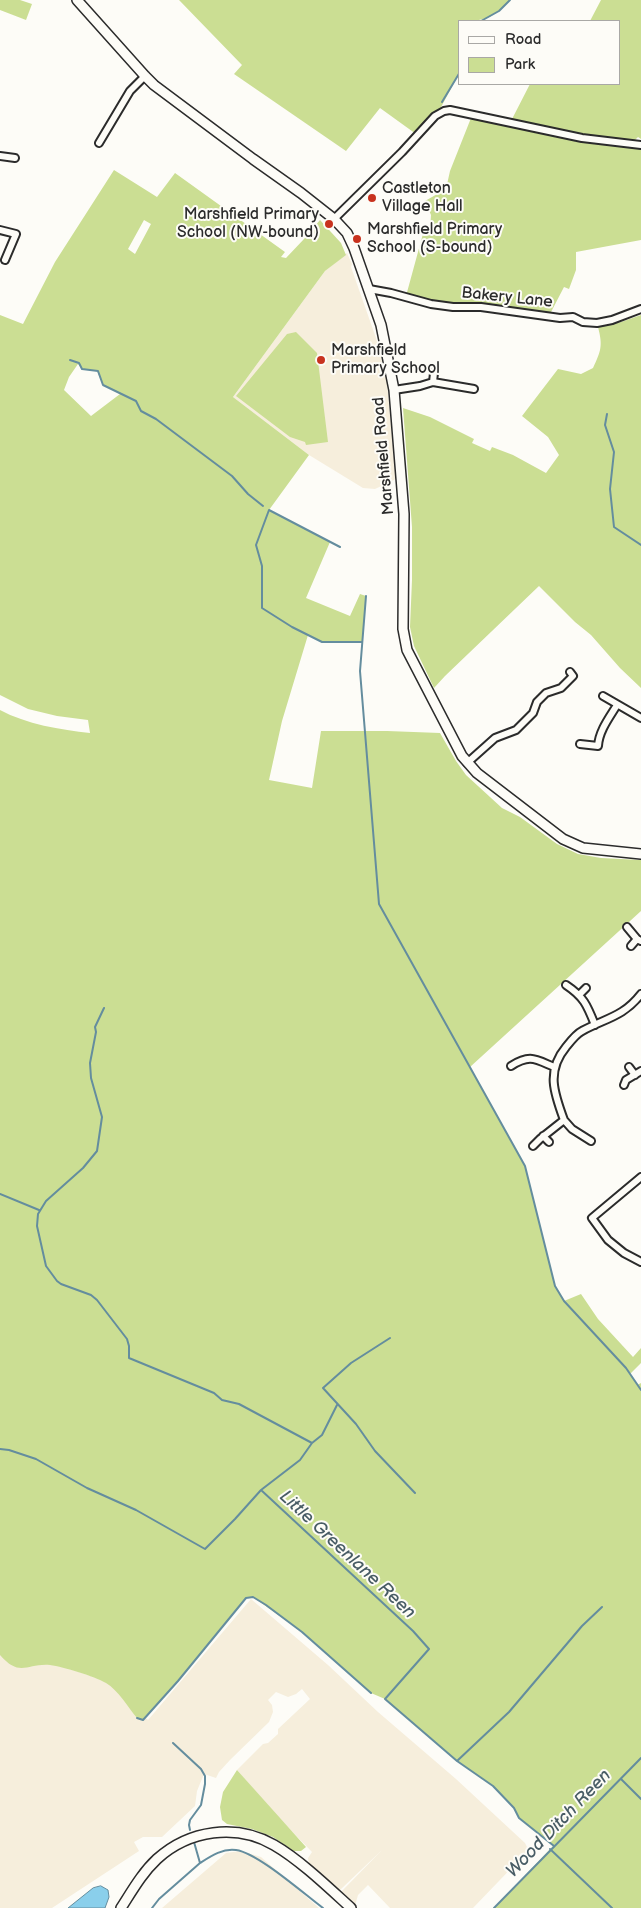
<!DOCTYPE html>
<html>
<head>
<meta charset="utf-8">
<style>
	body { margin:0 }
	#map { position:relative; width:641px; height:1908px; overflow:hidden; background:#fdfcf7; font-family:"Balsamiq Sans",sans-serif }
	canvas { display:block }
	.legend { position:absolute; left:458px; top:20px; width:162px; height:65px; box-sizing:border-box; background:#fdfcf7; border:1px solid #a9a8a5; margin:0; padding:6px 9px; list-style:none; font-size:15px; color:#2b2b2b }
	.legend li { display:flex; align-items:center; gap:10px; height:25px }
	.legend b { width:25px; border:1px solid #a9a8a5 }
</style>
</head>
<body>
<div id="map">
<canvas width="641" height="1908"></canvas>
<ul class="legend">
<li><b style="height:6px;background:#fdfcf7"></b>Road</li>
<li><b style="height:14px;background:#cbde93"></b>Park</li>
</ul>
</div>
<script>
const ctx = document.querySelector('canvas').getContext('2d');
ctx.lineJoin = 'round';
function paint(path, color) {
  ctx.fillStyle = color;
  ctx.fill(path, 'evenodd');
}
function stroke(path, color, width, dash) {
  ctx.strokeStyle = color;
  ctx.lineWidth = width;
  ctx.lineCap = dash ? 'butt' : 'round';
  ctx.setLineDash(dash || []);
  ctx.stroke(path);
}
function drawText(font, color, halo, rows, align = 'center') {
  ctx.font = font + ' "Balsamiq Sans",sans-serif';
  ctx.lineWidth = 4;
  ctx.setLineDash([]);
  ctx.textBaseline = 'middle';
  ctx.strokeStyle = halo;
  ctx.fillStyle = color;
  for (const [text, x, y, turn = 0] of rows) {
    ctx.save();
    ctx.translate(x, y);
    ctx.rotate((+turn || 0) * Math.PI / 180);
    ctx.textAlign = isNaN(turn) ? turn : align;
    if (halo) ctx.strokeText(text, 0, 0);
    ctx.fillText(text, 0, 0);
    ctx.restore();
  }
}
paint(new Path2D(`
	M 347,253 L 352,264 L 351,267 L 376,338 L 387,382 L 396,479 L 375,489 L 363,488 L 309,455 L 233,397 L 325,271 Z
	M 251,1599 L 328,1665 L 378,1712 L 456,1779 L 525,1843 L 528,1849 L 524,1855 L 473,1908 L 390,1908 L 368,1885 L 358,1895 L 355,1906 L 340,1893 L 382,1850 L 340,1890 L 309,1864 L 308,1858 L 312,1852 L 275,1814 L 237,1770 L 263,1744 L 268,1743 L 278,1734 L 278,1729 L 310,1699 L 302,1689 L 296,1694 L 288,1697 L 276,1692 L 268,1700 L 272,1705 L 273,1712 L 269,1722 L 230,1760 L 219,1772 L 216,1778 L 204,1774 L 197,1791 L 195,1806 L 162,1837 L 143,1837 L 134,1842 L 139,1851 L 52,1908 L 0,1908 L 0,1650 L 49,1662 L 109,1682 L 148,1720 Z
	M 241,1851 L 261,1857 L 319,1908 L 162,1908 L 226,1853 Z`), '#f6eedc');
paint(new Path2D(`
	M 0,0 L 20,0 L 32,4 L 26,20 L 0,10 Z
	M 179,0 L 510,0 C 492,19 485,21 460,21 L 460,72 L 440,109 L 416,134 L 380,108 L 346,151 L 234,74 L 242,65 Z
	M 601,0 L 641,0 L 641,139 L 638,137 L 634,141 L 578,134 L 511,121 L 530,84 L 620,84 L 620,21 L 590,21 Z
	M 471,118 L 540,132 L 578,142 L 641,149 L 641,240 L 576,252 L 576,270 L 569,289 L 564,287 L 550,314 L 446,304 L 406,296 L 424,230 L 430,231 L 431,215 L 425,201 L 446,189 L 450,171 Z
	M 114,170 L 157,197 L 175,173 L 285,252 L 281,257 L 286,258 L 304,239 L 320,220 L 341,243 L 346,255 L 325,271 L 233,397 L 309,455 L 269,510 L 330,542 L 306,598 L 350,616 L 360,594 L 366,596 L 362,642 L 322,642 L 308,635 L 282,721 L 269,780 L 312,788 L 321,731 L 387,731 L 440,733 L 456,761 L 466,775 L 502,808 L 520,817 L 557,844 L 578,854 L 601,858 L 641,860 L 641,911 L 470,1067 L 525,1166 L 555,1286 L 564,1301 L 581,1294 L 598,1319 L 633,1357 L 641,1348 L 641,1363 L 630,1374 L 637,1385 L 641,1383 L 641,1908 L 494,1908 L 553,1846 L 519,1818 L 514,1808 L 493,1786 L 457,1761 L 385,1699 L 371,1693 L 302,1632 L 253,1597 L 246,1598 L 178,1681 L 143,1720 L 137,1718 C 128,1707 118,1690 106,1683 C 94,1676 64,1667 50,1665 C 27,1663 20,1678 0,1655 L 0,710 C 26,724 61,730 90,733 L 88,720 L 57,716 L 28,709 L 0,695 L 0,315 L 23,324 L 55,262 ZM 144,220 L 151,224 L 135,254 L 128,249 ZM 78,364 L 82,369 L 97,371 L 103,385 L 120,394 L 91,416 L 64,390 L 69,377 Z
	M 641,315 L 641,688 L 620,668 L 591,635 L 575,622 L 539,586 L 445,676 L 434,688 L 414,646 L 410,627 L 412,580 L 412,527 L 403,408 L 430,417 L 474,439 L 472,443 L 490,451 L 492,447 L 513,455 L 546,473 L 559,455 L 548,437 L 522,416 L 558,369 L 581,374 L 593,368 C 601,351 603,346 598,327 L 621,322 Z
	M 296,332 L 317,353 L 328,442 L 306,445 L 305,442 L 290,437 L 236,396 L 287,334 Z
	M 237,1770 L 306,1847 L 301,1851 L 294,1851 L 273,1837 L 252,1829 L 227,1824 L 222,1820 L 220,1807 L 223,1792 Z`), '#cbde93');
const water = new Path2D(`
	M 101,1886 L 108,1890 L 109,1897 L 105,1908 L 68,1908 L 93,1888 Z`);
paint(water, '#8acfeb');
stroke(water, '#648d9e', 1);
stroke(new Path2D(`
	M 481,21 L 499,11 L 510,0
	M 442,102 L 460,72
	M 70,360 L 79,363 L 82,369 L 98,371 L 103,385 L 136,401 L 141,411 L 156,419 L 232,476 L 248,494 L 263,506
	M 607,414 L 605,425 L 614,452 L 610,489 L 614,527 L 641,545
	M 340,547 L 269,510 L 256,545 L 262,566 L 262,608 L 292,627 L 322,642 L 362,642
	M 366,596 L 360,671 L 379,904 L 525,1166 L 555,1286 L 564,1301 L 626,1368 L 641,1390
	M 104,1008 L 95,1027 L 96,1032 L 90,1063 L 91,1078 L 102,1117 L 97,1151 L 83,1168 L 46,1201 L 38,1214 L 37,1226 L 46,1266 L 57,1281 L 61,1284 L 91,1295 L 97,1300 L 127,1339 L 129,1346 L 129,1358 L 214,1393 L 222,1400 L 239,1404 L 312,1443
	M 0,1194 L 39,1210
	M 390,1338 L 351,1363 L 323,1388 L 356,1424 L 375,1451 L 415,1493
	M 0,1449 L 9,1450 L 36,1459 L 87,1488 L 136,1510 L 205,1549 L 235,1519 L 261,1490 L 413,1631 L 429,1649 L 385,1699 L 457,1761 L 493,1786 L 514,1808 L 519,1818 L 554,1846
	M 261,1490 L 300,1460 L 312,1443 L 322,1435 L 337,1405
	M 137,1718 L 143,1720 L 178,1681 L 246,1598 L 253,1597 L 266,1605 L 302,1632 L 371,1693
	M 173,1743 L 201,1769 L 205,1776 L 205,1784 L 201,1805 L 190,1820 L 189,1825 L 190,1830
	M 457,1761 L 509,1712 L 582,1626 L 602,1607
	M 621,1779 L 641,1799
	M 194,1842 L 200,1863 C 211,1856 223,1848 236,1850 C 258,1853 304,1894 323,1908
	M 550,1849 L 612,1908
	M 152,1908 L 159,1899 L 200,1863
	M 494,1908 L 641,1758`), '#648d9e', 2);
const street = new Path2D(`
	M 99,143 L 130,91 L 145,76
	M 0,156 L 15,158
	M 334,219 L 402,152 L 435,116 L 444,111 L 450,110 L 582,138 L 641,145
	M 0,230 L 16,234 L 5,260
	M 369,289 L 391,293 L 431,304 L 453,307 L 481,307 L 560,318 L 573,317 L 583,322 L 597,323 L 612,320 L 641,309
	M 433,382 L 434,373
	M 394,390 L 420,386 L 433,382 L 474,389
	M 603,696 L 641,718
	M 580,744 L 598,746 C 599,731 609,718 617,705
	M 467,763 L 495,738 L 516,730 L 533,713 L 537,702 L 546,693 L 561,688 L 573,676 L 570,672
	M 627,927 L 637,939 L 641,941
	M 631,946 L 637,939
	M 566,985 C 584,997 587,1005 595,1025
	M 580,994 L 586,988
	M 511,1066 C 530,1054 535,1059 554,1067
	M 629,1067 L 635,1075
	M 624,1085 L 626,1080 L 641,1071
	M 564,1120 L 572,1129 L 591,1141
	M 543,1136 L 549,1142
	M 533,1146 L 540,1139 L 564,1120 C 554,1093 546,1071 566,1047 C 570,1042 576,1034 582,1031 C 606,1018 623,1017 641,994
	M 641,1177 L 592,1218 L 608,1240 L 624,1253 L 641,1262`);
const secondary = new Path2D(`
	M 77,0 L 145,76 L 154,85 L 253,159 L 301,193 L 334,219 L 347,233 L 354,248 L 381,325 L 394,390 L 404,514 L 403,629 L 407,650 L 462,756 L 477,773 L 563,839 L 583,848 L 641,854
	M 121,1908 C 132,1891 142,1873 157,1859 C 189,1830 236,1823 274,1845 C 300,1860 329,1888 351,1908`);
stroke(street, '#2b2b2b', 10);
stroke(secondary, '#2b2b2b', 12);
stroke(street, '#fdfcf7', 6);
stroke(secondary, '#fdfcf7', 9);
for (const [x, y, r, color] of [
	[372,198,5,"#c8321e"],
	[329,224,5,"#c8321e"],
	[357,239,5,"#c8321e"],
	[321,360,5,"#c8321e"]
]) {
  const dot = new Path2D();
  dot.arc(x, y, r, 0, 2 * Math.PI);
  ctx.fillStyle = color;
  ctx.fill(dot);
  stroke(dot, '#fdfcf7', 2);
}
drawText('16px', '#2b2b2b', '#fdfcf7', [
	["Castleton",382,189],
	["Village Hall",382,207],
	["Marshfield Primary",319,215,"right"],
	["School (NW-bound)",319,233,"right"],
	["Marshfield Primary",367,230],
	["School (S-bound)",367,248],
	["Marshfield",331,351],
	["Primary School",331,369]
], 'left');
drawText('16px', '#2b2b2b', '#fdfcf7', [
	["Bakery Lane",507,298,6],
	["Marshfield Road",384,456,-95]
]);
drawText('italic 18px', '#485c65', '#fdfcf7', [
	["Little Greenlane Reen",347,1555,43],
	["Wood Ditch Reen",559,1824,-46]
]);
</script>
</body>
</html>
